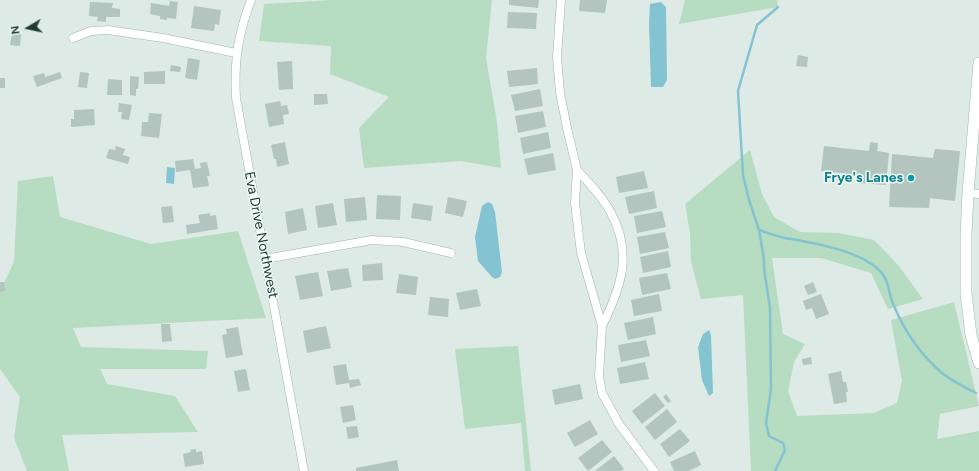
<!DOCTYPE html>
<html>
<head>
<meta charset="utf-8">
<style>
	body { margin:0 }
	#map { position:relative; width:979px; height:471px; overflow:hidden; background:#deeae5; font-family:Figtree,sans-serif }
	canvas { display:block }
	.north { position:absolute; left:8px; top:8px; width:40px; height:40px; -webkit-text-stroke:3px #eef7f3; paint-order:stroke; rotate:261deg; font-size:11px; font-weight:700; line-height:16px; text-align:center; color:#1f3a34 }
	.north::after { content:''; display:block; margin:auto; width:14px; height:18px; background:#1f3a34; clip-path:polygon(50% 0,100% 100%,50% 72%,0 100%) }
</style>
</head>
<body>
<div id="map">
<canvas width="979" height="471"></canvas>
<div class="north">N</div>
</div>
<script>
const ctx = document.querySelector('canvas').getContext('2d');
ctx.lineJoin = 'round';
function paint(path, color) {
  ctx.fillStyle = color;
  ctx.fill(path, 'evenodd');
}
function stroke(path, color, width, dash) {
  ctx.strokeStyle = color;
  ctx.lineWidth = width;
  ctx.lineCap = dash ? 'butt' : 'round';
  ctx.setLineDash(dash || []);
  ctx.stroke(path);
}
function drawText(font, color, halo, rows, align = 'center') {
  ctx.font = font + ' Figtree,sans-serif';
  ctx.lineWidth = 3;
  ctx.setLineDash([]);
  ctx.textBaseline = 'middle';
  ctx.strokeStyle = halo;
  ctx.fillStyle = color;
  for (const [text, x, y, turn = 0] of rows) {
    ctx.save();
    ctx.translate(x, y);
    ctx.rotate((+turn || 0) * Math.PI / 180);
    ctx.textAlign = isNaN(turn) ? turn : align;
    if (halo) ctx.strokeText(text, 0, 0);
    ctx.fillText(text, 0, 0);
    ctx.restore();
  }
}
paint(new Path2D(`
	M 332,0 L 492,0 L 486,58 L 497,122 L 501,168 L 461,161 L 364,168 L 359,128 L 389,97 L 330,74 L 331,46 L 259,41 L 264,4 Z
	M 685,0 L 777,0 L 778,7 L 679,24 Z
	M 750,150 L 762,194 L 774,217 L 800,232 L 839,233 L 874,240 L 898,265 L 923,299 L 888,309 L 871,273 L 821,258 L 772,258 L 783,334 L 805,344 L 794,362 L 788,391 L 797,416 L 874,413 L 897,403 L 902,381 L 891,320 L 954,302 L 979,406 L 940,414 L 937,439 L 979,431 L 979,471 L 751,471 L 743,295 L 701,299 L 691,262 L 690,233 L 685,204 Z
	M 53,176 L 60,217 L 151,244 L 238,231 L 266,318 L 73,328 L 81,347 L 208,351 L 206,369 L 100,369 L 107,384 L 175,396 L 198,432 L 62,435 L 69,471 L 27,471 L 14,438 L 20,397 L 0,369 L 0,291 L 14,262 L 18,181 Z
	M 518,346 L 531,471 L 525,471 L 521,423 L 465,429 L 455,349 Z`), '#b6ddc1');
paint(new Path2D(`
	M 661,2 L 666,7 L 667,80 L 663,87 L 651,87 L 649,23 L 650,4 Z
	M 167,167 L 175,168 L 174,184 L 166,183 Z
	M 488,202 L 492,204 L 495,212 L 502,272 L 500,277 L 495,279 L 492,277 L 478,261 L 475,237 L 482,206 Z
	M 709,330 L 711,335 L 713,393 L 709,396 L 702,380 L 698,347 L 703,334 Z`), '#84c3d2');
stroke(new Path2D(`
	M 759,230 C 768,233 776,236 785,238 C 814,243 858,250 879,270 C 890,280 888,294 894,306 C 905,332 921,355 942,373 C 952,381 964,387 976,393
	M 775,471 L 785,450 L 783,443 L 769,436 L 766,423 L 771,389 L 770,308 L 764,269 L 764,259 L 759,230 L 749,200 L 743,175 L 738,91 L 757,25 L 778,7`), '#84c3d2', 2.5);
paint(new Path2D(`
	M 509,0 L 539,0 L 538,8 L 509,5 Z
	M 580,0 L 607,0 L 605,13 L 579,11 Z
	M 170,1 L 178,2 L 176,19 L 167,18 L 167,20 L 160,19 L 160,16 L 150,14 L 151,3 L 169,6 Z
	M 90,2 L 113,3 L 112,8 L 120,9 L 120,17 L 106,17 L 106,22 L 97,21 L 98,17 L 89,16 Z
	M 194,6 L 221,10 L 219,25 L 215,24 L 214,31 L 191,28 Z
	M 508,12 L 537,13 L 536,29 L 507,28 Z
	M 12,33 L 21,34 L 20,46 L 10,45 Z
	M 798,55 L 808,57 L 807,67 L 796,66 Z
	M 188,58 L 200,60 L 197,80 L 185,78 Z
	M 292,61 L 293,89 L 279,90 L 277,62 Z
	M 171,65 L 181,67 L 180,72 L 170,71 Z
	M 537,68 L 538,84 L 509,87 L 507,71 Z
	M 165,71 L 165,84 L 144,84 L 144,72 Z
	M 60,72 L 62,78 L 37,87 L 33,76 L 44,73 L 45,77 Z
	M 80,72 L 89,73 L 87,88 L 78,87 Z
	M 130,76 L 139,77 L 138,89 L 136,89 L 136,96 L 130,95 Z
	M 0,78 L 5,78 L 5,88 L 0,88 Z
	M 108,79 L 122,80 L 122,95 L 107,95 Z
	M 540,89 L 543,106 L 515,111 L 511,95 Z
	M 314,94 L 327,94 L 328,104 L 314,105 Z
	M 280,101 L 281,106 L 287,105 L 289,114 L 283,115 L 284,124 L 269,127 L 265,104 Z
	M 119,103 L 132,105 L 129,120 L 121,119 L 122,112 L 118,112 Z
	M 94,109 L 95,125 L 71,127 L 71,119 L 74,119 L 74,110 Z
	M 543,111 L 546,127 L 518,133 L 515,116 Z
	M 149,113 L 162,114 L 159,138 L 141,136 L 142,122 L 148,122 Z
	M 548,132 L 551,148 L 523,154 L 520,138 Z
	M 285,142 L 289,164 L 277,167 L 276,159 L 274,159 L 271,145 Z
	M 870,142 L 878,143 L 877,151 L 889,153 L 886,185 L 859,183 L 860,175 L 821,171 L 824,146 L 869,151 Z
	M 116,146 L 125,149 L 123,155 L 130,157 L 128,164 L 106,158 L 109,149 L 115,150 Z
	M 935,149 L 960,151 L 955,201 L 930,198 L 929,208 L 889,207 L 892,154 L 933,158 Z
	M 553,153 L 556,170 L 528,175 L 524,159 Z
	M 193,159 L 195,169 L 201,168 L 200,163 L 207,162 L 210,176 L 207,176 L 209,186 L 193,188 L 190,170 L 176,172 L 175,161 Z
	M 644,171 L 648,188 L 619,193 L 616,177 Z
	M 654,191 L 657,208 L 629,214 L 625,197 Z
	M 377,195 L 401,196 L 400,220 L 376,219 Z
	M 365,197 L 367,220 L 346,222 L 344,199 Z
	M 448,197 L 467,201 L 463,217 L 445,213 Z
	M 333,203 L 337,225 L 318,228 L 315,206 Z
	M 413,203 L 433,206 L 431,221 L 411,218 Z
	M 172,206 L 174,222 L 163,223 L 161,207 Z
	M 303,208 L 307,230 L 288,234 L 285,212 Z
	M 662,211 L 666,227 L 637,233 L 634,216 Z
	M 210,213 L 210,216 L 216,215 L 218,229 L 187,234 L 186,225 L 200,223 L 198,215 Z
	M 665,232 L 669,248 L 640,254 L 637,237 Z
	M 668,251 L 671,267 L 643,273 L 640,257 Z
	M 382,263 L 383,280 L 363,281 L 362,265 Z
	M 348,268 L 352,287 L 331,291 L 327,271 Z
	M 318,272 L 323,296 L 300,300 L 295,276 Z
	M 667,273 L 671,289 L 642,295 L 639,278 Z
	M 399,274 L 418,277 L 416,295 L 396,293 Z
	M 0,282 L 4,282 L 5,291 L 0,292 Z
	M 813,282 L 817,292 L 808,295 L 804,286 Z
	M 477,289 L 481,306 L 460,310 L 456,293 Z
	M 659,294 L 662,311 L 634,316 L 631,300 Z
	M 821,294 L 829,314 L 816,319 L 812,308 L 806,310 L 803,301 Z
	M 430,297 L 449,299 L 448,317 L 428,315 Z
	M 653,317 L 656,334 L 628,340 L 624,323 Z
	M 161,324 L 170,324 L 172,341 L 162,342 Z
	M 326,326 L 331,348 L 307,353 L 303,331 Z
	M 238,327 L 243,355 L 226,358 L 222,335 L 227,334 L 226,329 Z
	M 646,340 L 650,356 L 621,362 L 618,345 Z
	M 811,357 L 812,364 L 803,365 L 802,359 Z
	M 645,362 L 649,379 L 620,384 L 617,368 Z
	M 346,364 L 349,380 L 359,379 L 361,385 L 350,388 L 349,383 L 336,385 L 333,366 Z
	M 246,369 L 250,390 L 238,392 L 234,371 Z
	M 841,371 L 843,382 L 846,382 L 848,392 L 846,392 L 847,402 L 834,404 L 828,374 Z
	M 580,384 L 583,399 L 555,405 L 552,390 Z
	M 655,393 L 665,406 L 642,424 L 632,411 Z
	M 666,394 L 671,401 L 668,403 L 663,397 Z
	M 353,405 L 356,420 L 343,423 L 340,407 Z
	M 667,409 L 677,422 L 655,440 L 645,427 Z
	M 590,420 L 598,434 L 575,447 L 567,433 Z
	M 357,426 L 359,437 L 348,439 L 346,427 Z
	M 680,429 L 690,441 L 669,457 L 660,444 Z
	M 602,440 L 612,452 L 588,471 L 578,458 Z
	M 196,449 L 196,452 L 202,451 L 204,464 L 185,467 L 183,454 L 191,452 L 190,450 Z
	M 695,451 L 701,465 L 689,471 L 674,471 L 670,462 Z
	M 614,456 L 624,469 L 621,471 L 595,471 Z
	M 397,460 L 399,471 L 356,471 L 356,468 Z`), '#b3c5be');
const minor = new Path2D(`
	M 251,0 C 238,34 234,61 236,98 L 304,471
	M 561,0 L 557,57 L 560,93 L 567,128 L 577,170 L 575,203 L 581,253 L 602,326 L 599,376 L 602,393 L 619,424 L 654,471
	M 73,38 L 91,31 L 108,30 L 163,38 L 236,53
	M 577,170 C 589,183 603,197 611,213 C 633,253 621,288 602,326
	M 968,193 L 979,194
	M 265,259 L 372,240 L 403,242 L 451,253`);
const secondary = new Path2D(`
	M 979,63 L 968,193 L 966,234 L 966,293 L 971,335 L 979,363`);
stroke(minor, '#a1b2ac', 9);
stroke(secondary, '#9db6ae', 12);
stroke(minor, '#fff', 8);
stroke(secondary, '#fff', 11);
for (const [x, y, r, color] of [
	[911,178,4,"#0f9aa8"]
]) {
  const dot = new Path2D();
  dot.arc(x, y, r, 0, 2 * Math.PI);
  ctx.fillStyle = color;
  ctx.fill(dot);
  stroke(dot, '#eef7f3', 1.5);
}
drawText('bold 14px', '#0d838f', '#eef7f3', [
	["Frye's Lanes",903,178]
], 'right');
drawText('14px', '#1f3a34', '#eef7f3', [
	["Eva Drive Northwest",261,235,79]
]);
</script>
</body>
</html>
